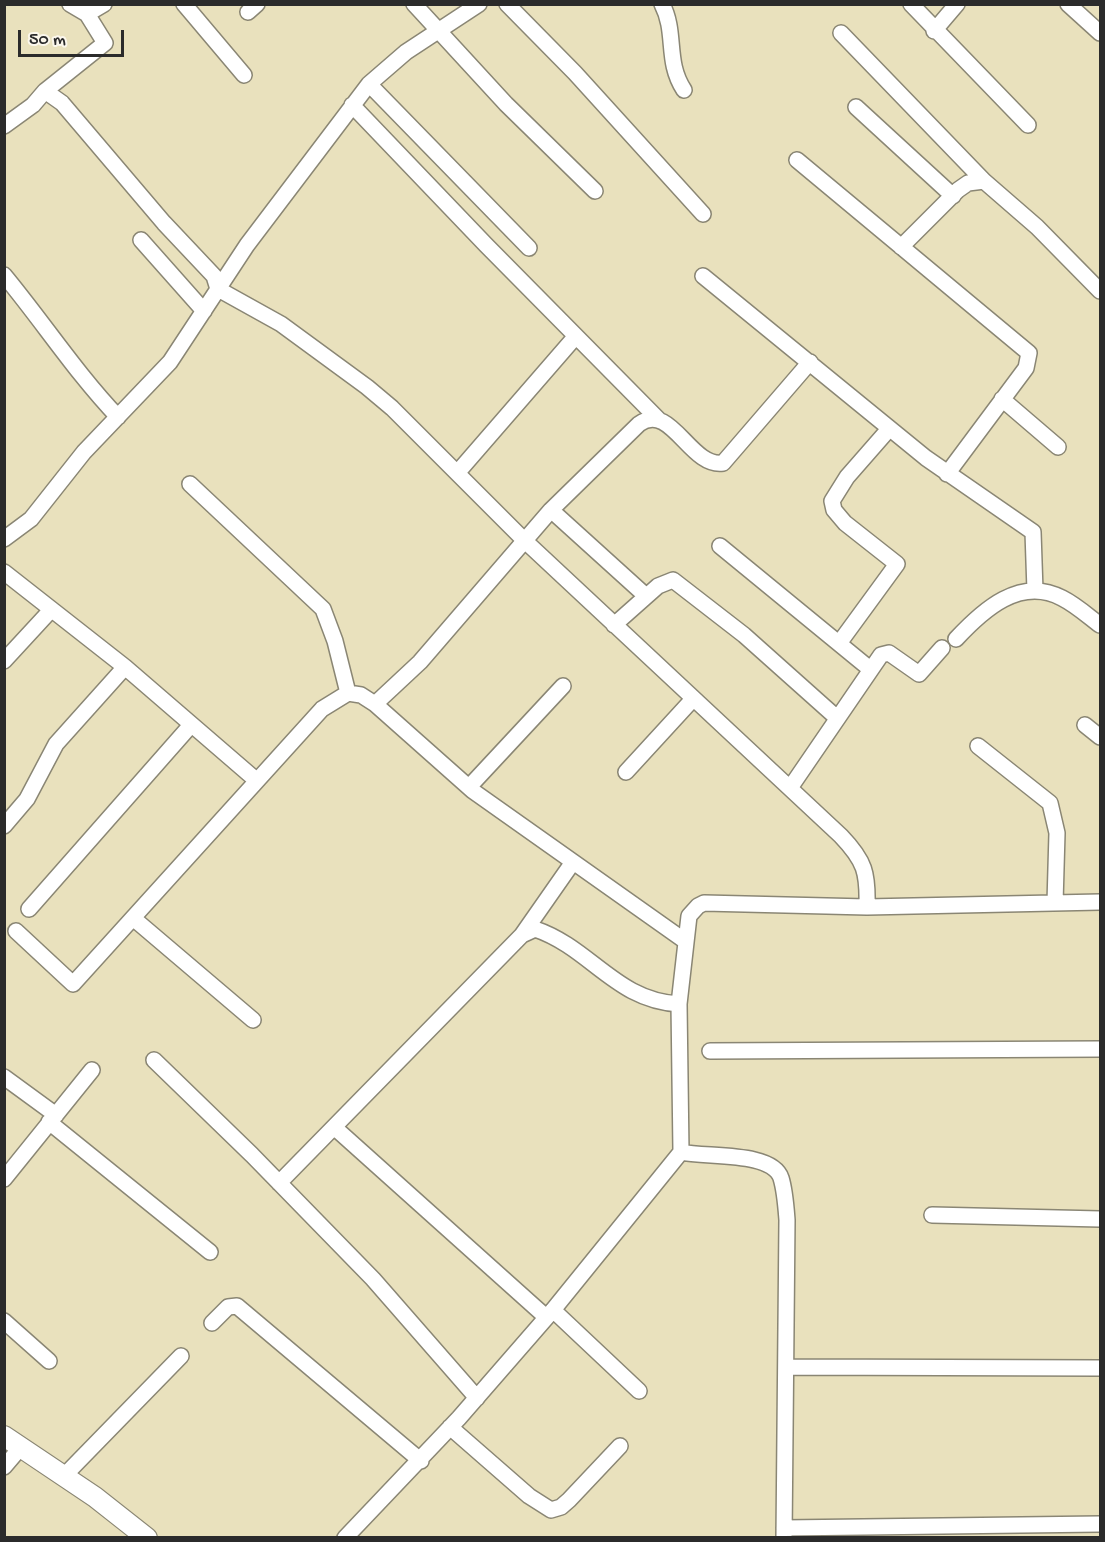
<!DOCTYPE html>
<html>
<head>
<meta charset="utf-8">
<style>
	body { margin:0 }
	#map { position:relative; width:1105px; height:1542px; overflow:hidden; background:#e9e1bd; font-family:"Gochi Hand",sans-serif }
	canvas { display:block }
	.frame { position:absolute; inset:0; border:6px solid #2b2b2b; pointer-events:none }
	.scale { position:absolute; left:18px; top:30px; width:106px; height:27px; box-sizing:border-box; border:3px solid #2b2b2b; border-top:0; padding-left:8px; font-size:18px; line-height:21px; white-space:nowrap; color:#2b2b2b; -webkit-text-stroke:4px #fbf7ec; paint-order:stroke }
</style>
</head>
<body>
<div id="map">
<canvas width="1105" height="1542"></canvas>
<div class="frame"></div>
<div class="scale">50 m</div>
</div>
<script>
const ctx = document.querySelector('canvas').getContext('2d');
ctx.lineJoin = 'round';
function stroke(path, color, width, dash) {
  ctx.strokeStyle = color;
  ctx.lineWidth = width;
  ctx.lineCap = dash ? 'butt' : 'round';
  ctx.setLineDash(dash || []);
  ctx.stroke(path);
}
const minor = new Path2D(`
	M 70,4 L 87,14 L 104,4
	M 184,4 L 244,75
	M 414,4 L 506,104 L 595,191
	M 507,4 L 575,73 L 703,214
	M 662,4 C 677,33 665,61 684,90
	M 911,4 L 1028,125
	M 1068,4 L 1100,33
	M 248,12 L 257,4
	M 934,31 L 957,4
	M 841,33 L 984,181
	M 369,84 L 529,248
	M 45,91 L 105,43 L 87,14
	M 352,105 L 486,245 L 659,420
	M 856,107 L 953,196
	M 4,126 L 33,105 L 45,91 L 62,103 L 164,223 L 214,276 L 218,289 L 281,324 L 367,387 L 392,408 L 524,540 L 841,836 C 865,861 868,873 867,907
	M 797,160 L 1029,353 L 1026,368 L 947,474
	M 141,240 L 204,311
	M 901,247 L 958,190 L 968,183 L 984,181 L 1037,227 L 1100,291
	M 4,275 C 43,322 76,373 118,417
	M 703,276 L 926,458 L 1033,532 L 1035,591
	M 1002,399 L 1058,447
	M 458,472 L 576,336
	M 190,484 L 323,609 L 335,641 L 348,693
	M 551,510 L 646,596
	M 4,539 L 31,519 L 84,452 L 170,362 L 247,245 L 369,84 L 406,52 L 479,4
	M 720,546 L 870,669
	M 4,572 L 125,667 L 256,780
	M 614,625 L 658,586 L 673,580 L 744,635 L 837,718
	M 956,639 C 983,610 1020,576 1062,598 C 1076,605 1088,616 1100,625
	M 840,642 L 897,564 L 845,523 L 834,510 L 832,501 L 847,477 L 889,429
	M 4,661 L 51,610
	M 375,704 L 420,662 L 551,510 L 639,424 C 671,401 690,468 723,463 L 810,362
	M 1085,725 L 1100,737
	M 978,746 L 1050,803 L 1057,833 L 1055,903
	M 626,772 L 693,699
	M 469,787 L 563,686
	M 790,788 L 881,655 L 889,653 L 919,674 L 942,648
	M 4,826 L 27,799 L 56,744 L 125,667
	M 29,909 L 191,725
	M 133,918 L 253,1020
	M 16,931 L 73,984 L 322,709 L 348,693 L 361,695 L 375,704 L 473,791 L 685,941
	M 522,935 L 573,862
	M 710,1051 L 1100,1049
	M 154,1060 L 252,1155 L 373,1279 L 477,1398
	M 4,1077 L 56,1115
	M 49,1122 L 210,1252
	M 334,1127 L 546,1317
	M 4,1179 L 92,1070
	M 279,1183 L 522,935 L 535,929 C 591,948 616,1001 679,1004
	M 932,1215 L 1100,1219
	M 553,1310 L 639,1391
	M 4,1321 L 49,1361
	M 212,1323 L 228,1307 L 237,1306 L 421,1461
	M 786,1367 L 1100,1368
	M 450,1427 L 529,1496 L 551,1510 L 561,1507 L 569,1500 L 620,1446
	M 4,1467 L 21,1447
	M 64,1476 L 181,1356
	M 784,1528 L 1100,1524
	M 345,1538 L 459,1418 L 553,1310 L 681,1152
	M 784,1538 L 787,1220 C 786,1207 785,1191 781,1178 C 772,1151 706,1158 681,1152 L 679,1004 L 689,916 L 698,906 L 704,903 L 867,907 L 1100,902`);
const tertiary = new Path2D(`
	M 4,1436 L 95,1497 L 147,1538`);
stroke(minor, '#8a8674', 18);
stroke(tertiary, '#8a8674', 22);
stroke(minor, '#fff', 15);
stroke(tertiary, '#fff', 20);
</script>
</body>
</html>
